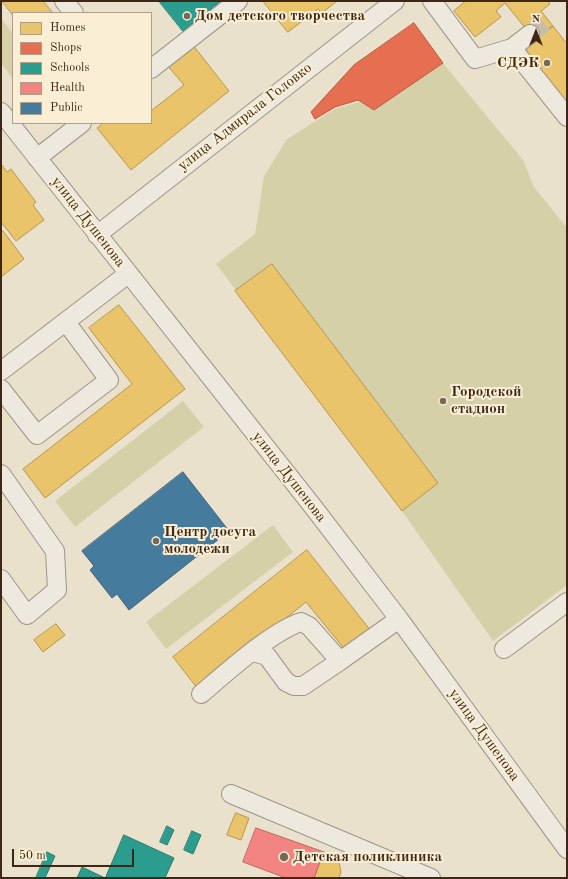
<!DOCTYPE html>
<html>
<head>
<meta charset="utf-8">
<style>
	body { margin:0 }
	#map { position:relative; width:568px; height:879px; overflow:hidden; background:#eae1cc; font-family:"Old Standard TT",serif }
	canvas { display:block }
	.frame { position:absolute; inset:0; border:2px solid #3e2717; pointer-events:none }
	.legend { position:absolute; left:12px; top:12px; width:140px; height:112px; box-sizing:border-box; background:#faefd5; border:1px solid #af9f89; margin:0; padding:5px 7px; list-style:none; font-size:12px; color:#3e2717 }
	.legend li { display:flex; align-items:center; gap:8px; height:20px }
	.legend b { width:20px; border:1px solid #af9f89 }
	.north { position:absolute; left:516px; top:12px; width:40px; height:40px; -webkit-text-stroke:3px #faefd5; paint-order:stroke; rotate:0deg; font-size:11px; font-weight:700; line-height:16px; text-align:center; color:#3e2717 }
	.north::after { content:''; display:block; margin:auto; width:14px; height:18px; background:#3e2717; clip-path:polygon(50% 0,100% 100%,50% 72%,0 100%) }
	.scale { position:absolute; left:12px; top:849px; width:122px; height:18px; box-sizing:border-box; border:2px solid #3e2717; border-top:0; padding-left:5px; font-size:12px; line-height:14px; white-space:nowrap; color:#3e2717; -webkit-text-stroke:3px #faefd5; paint-order:stroke }
</style>
</head>
<body>
<div id="map">
<canvas width="568" height="879"></canvas>
<div class="frame"></div>
<ul class="legend">
<li><b style="height:11px;background:#e9c46a"></b>Homes</li>
<li><b style="height:11px;background:#e76f51"></b>Shops</li>
<li><b style="height:11px;background:#2a9d8f"></b>Schools</li>
<li><b style="height:11px;background:#f28482"></b>Health</li>
<li><b style="height:11px;background:#457b9d"></b>Public</li>
</ul>
<div class="north">N</div>
<div class="scale">50 m</div>
</div>
<script>
const ctx = document.querySelector('canvas').getContext('2d');
ctx.lineJoin = 'round';
function paint(path, color) {
  ctx.fillStyle = color;
  ctx.fill(path, 'evenodd');
}
function stroke(path, color, width, dash) {
  ctx.strokeStyle = color;
  ctx.lineWidth = width;
  ctx.lineCap = dash ? 'butt' : 'round';
  ctx.setLineDash(dash || []);
  ctx.stroke(path);
}
function drawText(font, color, halo, rows, align = 'center') {
  ctx.font = font + ' "Old Standard TT",serif';
  ctx.lineWidth = 4;
  ctx.setLineDash([]);
  ctx.textBaseline = 'middle';
  ctx.strokeStyle = halo;
  ctx.fillStyle = color;
  for (const [text, x, y, turn = 0] of rows) {
    ctx.save();
    ctx.translate(x, y);
    ctx.rotate((+turn || 0) * Math.PI / 180);
    ctx.textAlign = isNaN(turn) ? turn : align;
    if (halo) ctx.strokeText(text, 0, 0);
    ctx.fillText(text, 0, 0);
    ctx.restore();
  }
}
paint(new Path2D(`
	M 1,18 L 13,34 L 13,79 L 1,63 Z
	M 443,63 L 523,160 L 534,187 L 567,228 L 567,585 L 493,641 L 402,511 L 216,264 L 255,234 L 264,176 L 287,139 L 335,109 L 359,102 L 374,110 Z
	M 183,401 L 204,427 L 75,527 L 55,501 Z
	M 273,525 L 293,552 L 166,649 L 146,622 Z`), '#d6d0a9');
const homes = new Path2D(`
	M 2,1 L 43,1 L 53,13 L 13,13 L 13,15 Z
	M 263,1 L 337,1 L 322,13 L 318,9 L 288,32 Z
	M 466,1 L 548,1 L 550,4 L 541,11 L 553,26 L 535,40 L 505,3 L 496,11 L 501,17 L 475,37 L 454,11 Z
	M 553,26 L 567,44 L 567,102 L 524,48 Z
	M 192,44 L 229,91 L 131,170 L 97,128 L 103,123 L 151,123 L 151,111 L 184,85 L 167,65 Z
	M 1,164 L 7,172 L 11,169 L 36,202 L 33,205 L 44,220 L 16,241 L 1,222 Z
	M 3,231 L 24,259 L 1,277 L 1,233 Z
	M 272,264 L 438,483 L 402,511 L 235,291 Z
	M 119,305 L 185,389 L 45,498 L 23,469 L 132,384 L 89,328 Z
	M 307,550 L 371,631 L 346,651 L 306,602 L 198,689 L 173,657 Z
	M 56,624 L 65,635 L 43,652 L 34,640 Z
	M 236,813 L 249,818 L 241,840 L 227,835 Z
	M 324,852 L 331,854 L 339,862 L 341,872 L 339,878 L 314,878 Z`);
paint(homes, '#e9c46a');
stroke(homes, '#b69551', 1);
const shops = new Path2D(`
	M 414,23 L 443,63 L 374,110 L 358,100 L 335,107 L 315,119 L 311,112 L 354,65 Z`);
paint(shops, '#e76f51');
stroke(shops, '#b45940', 1);
const schools = new Path2D(`
	M 159,1 L 221,1 L 183,31 Z
	M 167,826 L 174,830 L 167,845 L 160,842 Z
	M 192,831 L 201,835 L 193,854 L 184,850 Z
	M 124,835 L 174,858 L 165,878 L 77,878 L 82,867 L 105,878 Z
	M 47,852 L 55,856 L 45,878 L 36,878 Z`);
paint(schools, '#2a9d8f');
stroke(schools, '#307a6b', 1);
const health = new Path2D(`
	M 256,828 L 324,852 L 314,878 L 286,878 L 243,862 Z`);
paint(health, '#f28482');
stroke(health, '#bc6862', 1);
const public = new Path2D(`
	M 183,472 L 229,531 L 129,610 L 117,594 L 112,598 L 90,570 L 94,566 L 82,551 Z`);
paint(public, '#457b9d');
stroke(public, '#436275', 1);
stroke(new Path2D(`
	M 530,34 L 548,20`), '#c8bca8', 18, [18, 9]);
const minor = new Path2D(`
	M 64,1 L 74,13
	M 432,1 L 475,59 L 512,48 L 567,117
	M 512,48 L 530,34
	M 151,69 L 238,1
	M 1,112 L 314,508 L 399,619 L 567,849
	M 37,158 L 82,123
	M 97,235 L 395,1
	M 1,371 L 128,274
	M 1,389 L 37,435 L 109,380 L 66,322
	M 1,474 L 55,551 L 57,590 L 27,615 L 1,579
	M 504,649 L 567,602
	M 253,652 L 267,656 L 286,682 L 294,686 L 303,686 L 340,661
	M 201,694 C 227,672 271,632 301,622 L 309,626 L 340,661 L 399,619
	M 231,794 L 431,878`);
stroke(minor, '#9d9587', 20);
stroke(minor, '#ede9de', 18);
for (const [x, y, r, color] of [
	[187,16,4,"#7a6856"],
	[547,63,4,"#7a6856"],
	[443,401,4,"#7a6856"],
	[156,541,4,"#7a6856"],
	[284,857,5,"#7a6856"]
]) {
  const dot = new Path2D();
  dot.arc(x, y, r, 0, 2 * Math.PI);
  ctx.fillStyle = color;
  ctx.fill(dot);
  stroke(dot, '#faefd5', 1.5);
}
drawText('bold 15px', '#3e2717', '#faefd5', [
	["Дом детского творчества",195,16],
	["СДЭК",539,63,"right"],
	["Городской",451,392],
	["стадион",451,409],
	["Центр досуга",164,532],
	["молодежи",164,549],
	["Детская поликлиника",293,857]
], 'left');
drawText('15px', '#3e2717', '#faefd5', [
	["улица Адмирала Головко",245,117,-38],
	["улица Душенова",88,222,52],
	["улица Душенова",289,477,52],
	["улица Душенова",484,735,54]
]);
</script>
</body>
</html>
